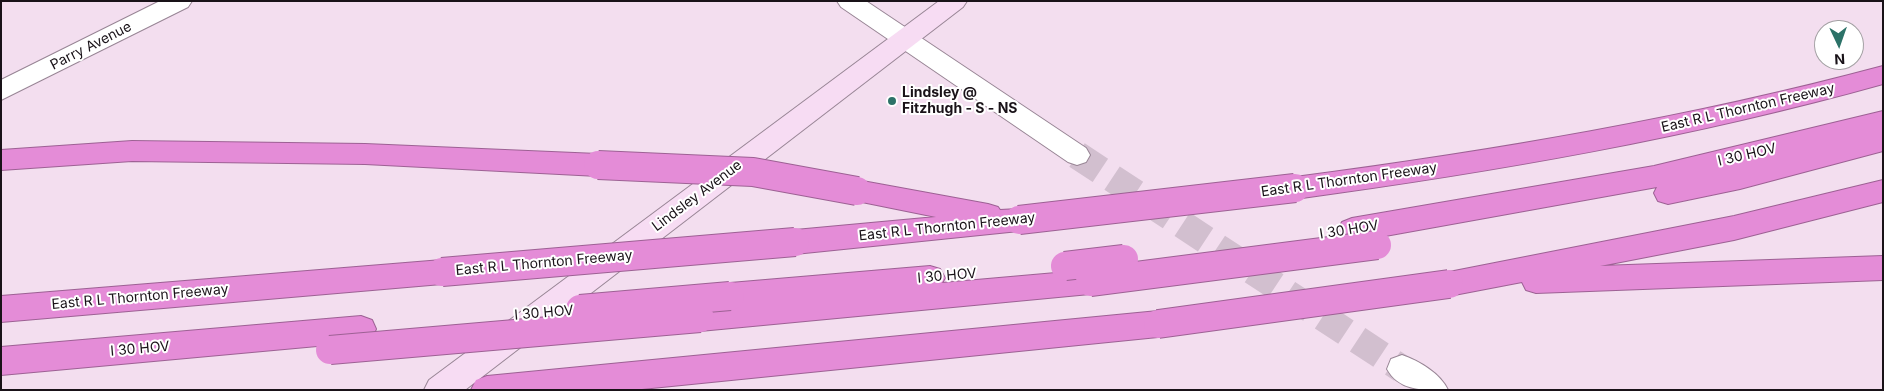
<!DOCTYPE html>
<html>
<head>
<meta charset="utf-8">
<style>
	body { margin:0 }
	#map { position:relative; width:1884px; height:391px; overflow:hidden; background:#f3deef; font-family:Inter,sans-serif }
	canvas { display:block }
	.frame { position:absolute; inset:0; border:2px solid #191218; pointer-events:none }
	.north { position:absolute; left:1814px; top:20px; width:50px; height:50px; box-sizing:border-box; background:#fff; border:1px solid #a3a0a3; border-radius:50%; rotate:177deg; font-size:14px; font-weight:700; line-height:20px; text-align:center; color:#191218 }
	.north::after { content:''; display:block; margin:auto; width:18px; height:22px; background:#2c7268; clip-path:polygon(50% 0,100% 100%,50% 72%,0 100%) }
</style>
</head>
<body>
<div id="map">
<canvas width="1884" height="391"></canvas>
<div class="frame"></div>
<div class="north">N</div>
</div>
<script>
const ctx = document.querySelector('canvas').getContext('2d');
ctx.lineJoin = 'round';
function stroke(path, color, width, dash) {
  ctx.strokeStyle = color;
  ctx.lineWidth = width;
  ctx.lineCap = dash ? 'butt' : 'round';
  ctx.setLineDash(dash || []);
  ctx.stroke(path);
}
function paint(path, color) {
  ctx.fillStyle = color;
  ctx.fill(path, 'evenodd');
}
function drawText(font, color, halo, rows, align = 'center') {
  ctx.font = font + ' Inter,sans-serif';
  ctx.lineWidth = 4;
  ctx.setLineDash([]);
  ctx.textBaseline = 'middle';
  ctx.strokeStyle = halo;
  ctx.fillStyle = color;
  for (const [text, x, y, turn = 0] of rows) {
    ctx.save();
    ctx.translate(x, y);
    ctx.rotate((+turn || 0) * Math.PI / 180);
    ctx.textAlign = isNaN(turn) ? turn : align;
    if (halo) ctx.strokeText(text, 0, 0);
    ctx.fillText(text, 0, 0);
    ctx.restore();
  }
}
stroke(new Path2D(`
	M 1077,155 L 1402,369`), '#d2bfcf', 28, [28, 14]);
const street = new Path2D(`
	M 160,1 L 192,1 L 188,7 L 1,100 L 1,80 Z
	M 837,1 L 866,1 L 1086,148 L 1090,155 L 1086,162 L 1077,165 L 1068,162 L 841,7 Z
	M 1402,355 C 1419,361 1440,373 1448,390 C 1422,390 1399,391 1387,369 L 1391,359 Z`);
const secondary = new Path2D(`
	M 939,1 L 967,1 L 963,7 L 465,390 L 424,390 L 429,380 Z`);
const highway = new Path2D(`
	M 1883,66 L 1883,84 C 1690,138 1494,172 1295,199 L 1285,196 L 1281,188 L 1285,180 L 1295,177 C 1493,151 1689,118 1883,66 Z
	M 1883,111 L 1883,131 L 1718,172 L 1883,131 L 1883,151 L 1740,189 L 1668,204 L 1658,201 L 1654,193 L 1657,187 L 1352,242 L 1342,238 L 1338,230 L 1342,222 L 1352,218 L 1654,166 Z
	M 132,141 L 365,144 L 598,154 L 608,158 L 611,165 L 608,172 L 598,176 L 365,164 L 132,161 L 1,170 L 1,150 Z
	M 857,180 L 988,204 L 998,207 L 1000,210 L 1019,209 L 1029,212 L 1033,220 L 1029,228 L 1019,231 L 795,254 L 785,250 L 781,242 L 785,234 L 795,230 L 936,217 L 847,199 L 843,191 L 847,183 Z
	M 1883,180 L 1883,202 L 1734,240 L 1600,266 L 1883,256 L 1883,280 L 1536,293 L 1526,290 L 1522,282 L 1449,296 L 1439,293 L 1434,284 L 1439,275 L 1449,272 L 1734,216 Z
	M 442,260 L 452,263 L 457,272 L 452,281 L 442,284 L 1,322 L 1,296 Z
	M 930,266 L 940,269 L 945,278 L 942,283 L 1090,270 L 1100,273 L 1105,282 L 1100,291 L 1090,294 L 700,331 L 689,327 L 685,318 L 689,309 L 700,305 L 719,303 L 715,296 L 720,287 L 730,283 Z
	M 1158,311 L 1169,315 L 1173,324 L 1169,333 L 1158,337 L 632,390 L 471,390 L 476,380 L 487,376 Z
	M 361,316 L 372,320 L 376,329 L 372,338 L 361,342 L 1,375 L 1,347 Z`);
stroke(street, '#988595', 2);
stroke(secondary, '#988595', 2);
stroke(highway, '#9d6194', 2);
paint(street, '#fff');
paint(secondary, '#f7dcf3');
paint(highway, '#e48cd7');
const highwayBridge = new Path2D(`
	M 598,165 L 753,172 L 857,191
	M 1019,220 L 1295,188
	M 1065,266 L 1124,259
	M 442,272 L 795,242
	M 1090,282 L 1377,245
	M 580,309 L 730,296
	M 1158,324 L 1449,284
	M 330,350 L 700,318`);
stroke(highwayBridge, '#9d6194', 30, []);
stroke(highwayBridge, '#e48cd7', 28);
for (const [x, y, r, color] of [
	[892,101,5,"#2c7268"]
]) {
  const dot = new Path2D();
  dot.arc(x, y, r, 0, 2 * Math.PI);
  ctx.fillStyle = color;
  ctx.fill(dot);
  stroke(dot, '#fff', 2);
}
drawText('14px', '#191218', '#fff', [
	["Parry Avenue",91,46,-27],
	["East R L Thornton Freeway",1748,108,-13],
	["I 30 HOV",1747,155,-13],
	["East R L Thornton Freeway",1349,180,-8],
	["Lindsley Avenue",697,196,-37],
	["East R L Thornton Freeway",947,227,-6],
	["I 30 HOV",1349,230,-9],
	["East R L Thornton Freeway",544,263,-5],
	["I 30 HOV",947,276,-5],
	["East R L Thornton Freeway",140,297,-5],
	["I 30 HOV",544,313,-5],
	["I 30 HOV",140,349,-5]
]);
drawText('bold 14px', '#191218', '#fff', [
	["Lindsley @",902,93],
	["Fitzhugh - S - NS",902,109]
], 'left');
</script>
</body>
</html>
